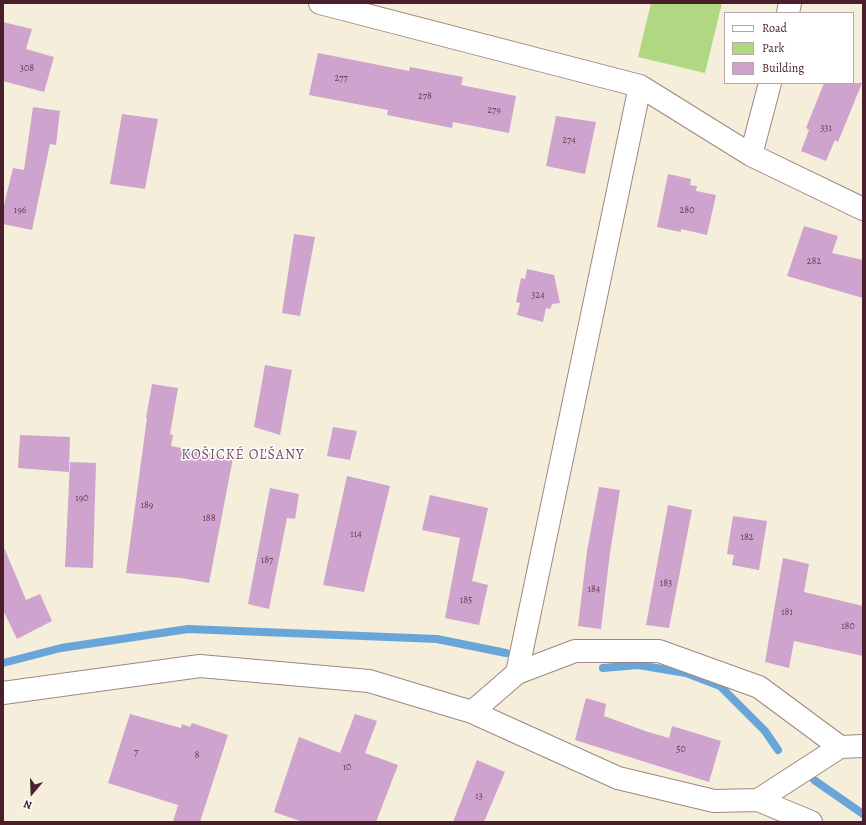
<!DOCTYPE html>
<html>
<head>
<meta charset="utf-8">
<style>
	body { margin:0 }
	#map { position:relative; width:866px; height:825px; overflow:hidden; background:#f5eedb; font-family:Alegreya,serif }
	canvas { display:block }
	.frame { position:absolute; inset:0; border:4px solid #4a1f2b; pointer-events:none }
	.legend { position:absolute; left:724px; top:12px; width:130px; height:72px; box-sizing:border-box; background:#fff; border:1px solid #b7a5aa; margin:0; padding:5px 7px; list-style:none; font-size:12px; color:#4a1f2b }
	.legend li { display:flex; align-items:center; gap:8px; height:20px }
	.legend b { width:20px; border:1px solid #b7a5aa }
	.north { position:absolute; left:12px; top:773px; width:40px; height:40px; -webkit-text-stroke:3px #fff; paint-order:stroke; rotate:199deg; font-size:11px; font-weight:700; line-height:16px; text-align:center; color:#4a1f2b }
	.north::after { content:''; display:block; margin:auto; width:14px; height:18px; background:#4a1f2b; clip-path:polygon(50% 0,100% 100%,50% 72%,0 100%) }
</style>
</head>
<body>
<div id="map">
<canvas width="866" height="825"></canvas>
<div class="frame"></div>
<ul class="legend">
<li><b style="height:5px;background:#fff"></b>Road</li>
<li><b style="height:11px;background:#b0d781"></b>Park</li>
<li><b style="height:11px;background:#cea3ce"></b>Building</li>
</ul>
<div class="north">N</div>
</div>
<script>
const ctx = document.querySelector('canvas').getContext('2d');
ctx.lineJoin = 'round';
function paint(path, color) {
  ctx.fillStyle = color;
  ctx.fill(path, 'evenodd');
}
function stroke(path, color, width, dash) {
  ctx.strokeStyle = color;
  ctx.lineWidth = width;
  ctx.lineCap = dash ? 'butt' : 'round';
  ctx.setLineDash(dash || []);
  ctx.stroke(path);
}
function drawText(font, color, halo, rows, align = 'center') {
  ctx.font = font + ' Alegreya,serif';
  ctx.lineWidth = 3;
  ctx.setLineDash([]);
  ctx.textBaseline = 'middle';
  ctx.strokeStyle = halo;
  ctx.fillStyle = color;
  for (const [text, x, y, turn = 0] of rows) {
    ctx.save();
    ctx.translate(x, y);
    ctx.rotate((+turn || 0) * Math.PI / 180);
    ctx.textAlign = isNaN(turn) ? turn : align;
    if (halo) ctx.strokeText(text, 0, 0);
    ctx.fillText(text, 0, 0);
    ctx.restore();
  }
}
paint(new Path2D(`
	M 651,3 L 722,3 L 705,73 L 638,57 Z`), '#b0d781');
stroke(new Path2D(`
	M 3,663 L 61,648 L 188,629 L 437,639 L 506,653
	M 603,668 L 638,665 L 686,673 L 720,686 L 765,731 L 778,750
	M 814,780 L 863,814`), '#68a6da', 8);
paint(new Path2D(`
	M 3,22 L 32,29 L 26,49 L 54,57 L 44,92 L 3,81 Z
	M 318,53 L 409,71 L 410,67 L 463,77 L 461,85 L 516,96 L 509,133 L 453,122 L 452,128 L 387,115 L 388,110 L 309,95 Z
	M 824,83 L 862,83 L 838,142 L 835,140 L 826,161 L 801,151 L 809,130 L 806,128 Z
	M 33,107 L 60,111 L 56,145 L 50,144 L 32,230 L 3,224 L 3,209 L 13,168 L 24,170 Z
	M 122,114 L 158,119 L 145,189 L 110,184 Z
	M 556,116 L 596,122 L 585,174 L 546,166 Z
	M 668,174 L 691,179 L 690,185 L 697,186 L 696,191 L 716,195 L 707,235 L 681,229 L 681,232 L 657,227 Z
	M 804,226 L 838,236 L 832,253 L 863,260 L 863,298 L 787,276 Z
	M 294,234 L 315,237 L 300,316 L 282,313 Z
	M 527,269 L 554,275 L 560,303 L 552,304 L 550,309 L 546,308 L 543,322 L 517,315 L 520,303 L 516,302 L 521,278 L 525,279 Z
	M 265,365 L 292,370 L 280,435 L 254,427 Z
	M 152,384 L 178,388 L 170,434 L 173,435 L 171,446 L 233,458 L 209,583 L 181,578 L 126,573 L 147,418 L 146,418 Z
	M 333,427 L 357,431 L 350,460 L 327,456 Z
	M 20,435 L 70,437 L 69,472 L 18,468 Z
	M 70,462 L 96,463 L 93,568 L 65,567 Z
	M 347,476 L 390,486 L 364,592 L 323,585 Z
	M 599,487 L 620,490 L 610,553 L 601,629 L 578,626 L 587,551 Z
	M 270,488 L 299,494 L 295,519 L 287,518 L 269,609 L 248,604 Z
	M 430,495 L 488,508 L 472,581 L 488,585 L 479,625 L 445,618 L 460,538 L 422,530 Z
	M 668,505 L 692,510 L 669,628 L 646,625 Z
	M 733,516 L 767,521 L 759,570 L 732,565 L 734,555 L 727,554 Z
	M 3,545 L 26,600 L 40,594 L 52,621 L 17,639 L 3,610 Z
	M 783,558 L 809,564 L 804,592 L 863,606 L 863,656 L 794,641 L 789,668 L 765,662 Z
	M 586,698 L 606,704 L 604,716 L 648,732 L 669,738 L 672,726 L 721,741 L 709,782 L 575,740 Z
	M 130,714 L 181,728 L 182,724 L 190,727 L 192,723 L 228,735 L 200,822 L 173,822 L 178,805 L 108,783 Z
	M 355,714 L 377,721 L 365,753 L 398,765 L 376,822 L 303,822 L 274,812 L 299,737 L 340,753 Z
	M 477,760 L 505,772 L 484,822 L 453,822 Z`), '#cea3ce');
const minor = new Path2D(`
	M 320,3 L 640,86 L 751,155
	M 788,13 L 790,3
	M 770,83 L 751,155 L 863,209
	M 517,673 L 640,86
	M 3,693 L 200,666 L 369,681 L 472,712 L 618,778 L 714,801 L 758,800 L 840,747 L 863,746
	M 472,712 L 517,673 L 575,651 L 659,651 L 759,687 L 840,747
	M 758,800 L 811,822`);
stroke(minor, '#a08683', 24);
stroke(minor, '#fff', 22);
drawText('10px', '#6b4054', null, [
	["308",27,69],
	["277",341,79],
	["278",425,97],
	["279",494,111],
	["331",826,129],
	["274",569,141],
	["196",20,211],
	["280",687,211],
	["282",814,262],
	["324",538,296],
	["190",82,499],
	["189",147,506],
	["188",209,519],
	["114",356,535],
	["182",747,538],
	["187",267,561],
	["183",666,584],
	["184",594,590],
	["185",466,601],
	["181",787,613],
	["180",848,627],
	["50",681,750],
	["7",136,753],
	["8",197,756],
	["10",347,768],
	["13",479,797]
]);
ctx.letterSpacing = '1px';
drawText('14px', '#784d64', '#fff', [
	["KOŠICKÉ OĽŠANY",243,456]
]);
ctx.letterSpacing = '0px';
</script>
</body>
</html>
